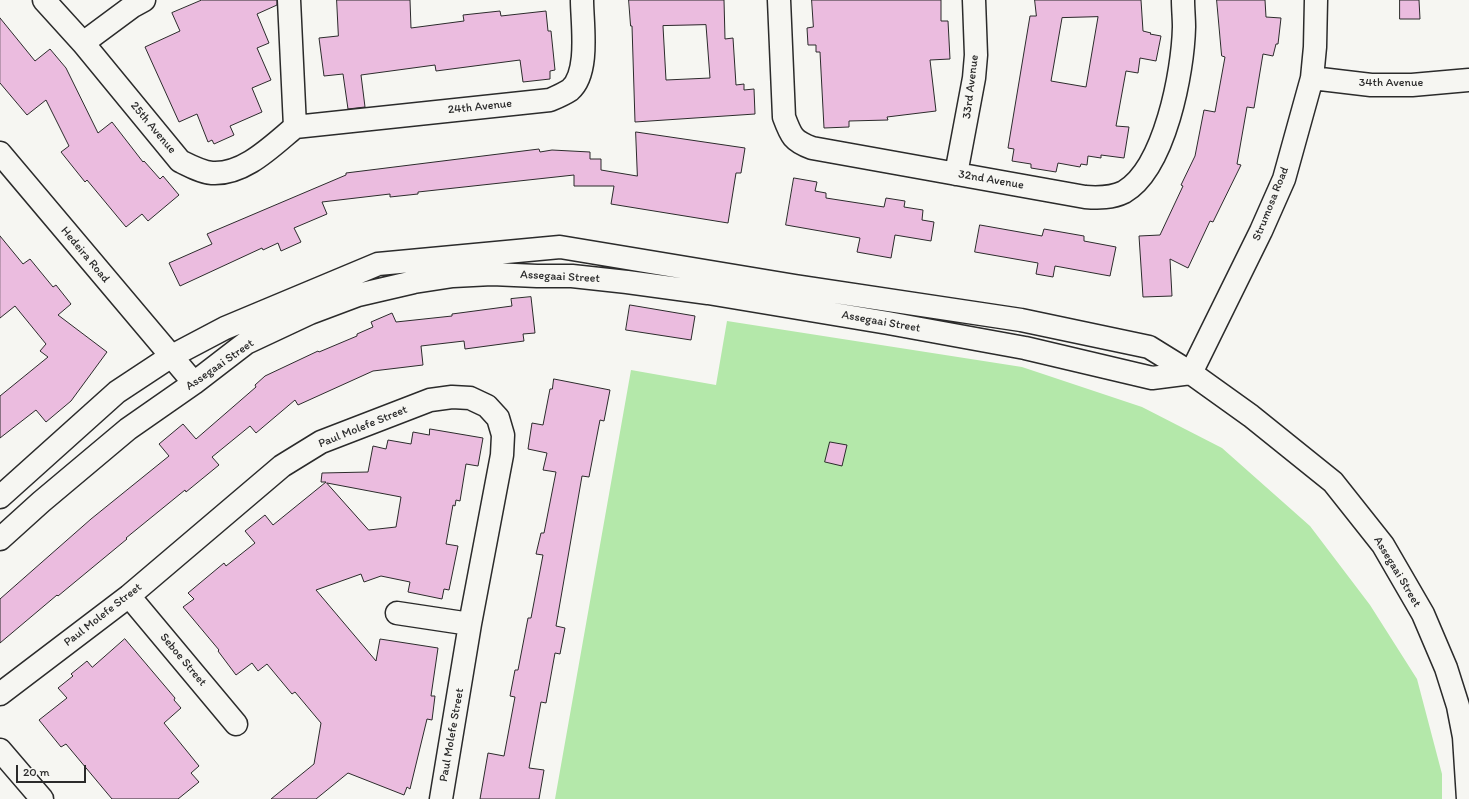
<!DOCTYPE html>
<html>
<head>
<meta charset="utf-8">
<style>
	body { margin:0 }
	#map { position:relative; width:1469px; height:799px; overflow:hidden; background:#f6f6f2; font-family:Itim,sans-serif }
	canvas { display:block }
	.scale { position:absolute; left:16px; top:765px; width:70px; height:18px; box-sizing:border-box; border:2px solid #2b2b2b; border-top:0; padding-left:5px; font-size:12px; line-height:14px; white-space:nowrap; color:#2b2b2b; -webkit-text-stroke:3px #f6f6f2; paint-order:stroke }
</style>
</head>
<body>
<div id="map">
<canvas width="1469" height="799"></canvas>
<div class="scale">20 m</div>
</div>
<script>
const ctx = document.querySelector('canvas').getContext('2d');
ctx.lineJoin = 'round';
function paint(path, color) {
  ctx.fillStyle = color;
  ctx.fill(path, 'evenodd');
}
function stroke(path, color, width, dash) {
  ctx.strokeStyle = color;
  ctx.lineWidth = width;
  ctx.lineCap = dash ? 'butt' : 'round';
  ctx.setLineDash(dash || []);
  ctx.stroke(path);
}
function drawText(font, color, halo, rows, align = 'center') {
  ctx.font = font + ' Itim,sans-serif';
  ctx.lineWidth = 3;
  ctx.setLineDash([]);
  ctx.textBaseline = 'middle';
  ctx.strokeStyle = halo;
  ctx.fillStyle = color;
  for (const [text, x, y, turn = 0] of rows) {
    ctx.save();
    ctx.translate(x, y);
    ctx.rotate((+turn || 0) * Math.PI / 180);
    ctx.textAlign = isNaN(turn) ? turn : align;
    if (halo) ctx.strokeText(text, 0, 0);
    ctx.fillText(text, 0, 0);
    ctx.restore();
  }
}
paint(new Path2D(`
	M 727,321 L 1022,367 L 1142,407 L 1222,448 L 1310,526 L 1370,605 L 1417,679 L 1442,774 L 1442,799 L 555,799 L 631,370 L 716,385 Z`), '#b4e8aa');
const building = new Path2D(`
	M 202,0 L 277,0 L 277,5 L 257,14 L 269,43 L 257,48 L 271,80 L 252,88 L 262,112 L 230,126 L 234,135 L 214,144 L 212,140 L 208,142 L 197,114 L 179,122 L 145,47 L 180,31 L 172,13 Z
	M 337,0 L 410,0 L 411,28 L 464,21 L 463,15 L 500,11 L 501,16 L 546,11 L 548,31 L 551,31 L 555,70 L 550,71 L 550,79 L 523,82 L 520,60 L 436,71 L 435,65 L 361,75 L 365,107 L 348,109 L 343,74 L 324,76 L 319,38 L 338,36 Z
	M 629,0 L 724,0 L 725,39 L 733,38 L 736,85 L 744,84 L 744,90 L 754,89 L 755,114 L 635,122 L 632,26 L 631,26 ZM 706,25 L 710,78 L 666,80 L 663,26 Z
	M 812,0 L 941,0 L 941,21 L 948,21 L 950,59 L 930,60 L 936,111 L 887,117 L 888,120 L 849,121 L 849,127 L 824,128 L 820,52 L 816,52 L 816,45 L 808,45 L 807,28 L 813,27 Z
	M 1035,0 L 1141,0 L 1143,31 L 1151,33 L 1150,34 L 1161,36 L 1156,61 L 1140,58 L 1138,73 L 1126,71 L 1116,126 L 1129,127 L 1124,158 L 1101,155 L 1101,158 L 1088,156 L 1087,165 L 1081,164 L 1080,167 L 1058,163 L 1056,172 L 1031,168 L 1031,164 L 1012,161 L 1014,149 L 1008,148 L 1030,16 L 1036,16 ZM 1098,17 L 1086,87 L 1051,81 L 1062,18 Z
	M 1217,0 L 1265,0 L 1266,17 L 1281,18 L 1278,44 L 1276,44 L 1273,56 L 1263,54 L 1254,108 L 1247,107 L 1237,164 L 1241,165 L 1213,222 L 1210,221 L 1188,268 L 1170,259 L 1172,296 L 1143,297 L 1139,236 L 1160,235 L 1183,186 L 1181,185 L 1195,156 L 1204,110 L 1215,112 L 1225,57 L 1222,56 Z
	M 1400,0 L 1419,0 L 1420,19 L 1400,19 Z
	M 0,18 L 35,61 L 50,49 L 66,68 L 98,133 L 112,122 L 143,162 L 144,161 L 160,179 L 163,176 L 179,195 L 148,221 L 142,214 L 126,227 L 87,180 L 85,182 L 61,152 L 69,146 L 46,100 L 27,115 L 0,83 Z
	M 636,132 L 745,148 L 741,173 L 736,173 L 728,223 L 611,204 L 614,186 L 574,186 L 574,175 L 418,192 L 418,194 L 390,197 L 390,194 L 322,202 L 327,214 L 294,228 L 301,242 L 281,251 L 278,243 L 263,250 L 262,248 L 180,286 L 169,263 L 212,244 L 207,234 L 346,175 L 346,173 L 539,149 L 540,152 L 552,150 L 590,152 L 590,159 L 601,159 L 601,170 L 637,176 Z
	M 794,178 L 817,182 L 815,191 L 826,193 L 826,198 L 884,207 L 886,198 L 905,201 L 904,207 L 923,210 L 922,220 L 934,222 L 931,241 L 895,235 L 891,258 L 857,252 L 860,238 L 786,225 Z
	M 980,225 L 1042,236 L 1044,229 L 1084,236 L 1084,241 L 1116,247 L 1110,276 L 1055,266 L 1053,277 L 1036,274 L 1038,263 L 975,252 Z
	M 0,236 L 23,264 L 30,259 L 53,287 L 56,285 L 71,304 L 58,315 L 107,352 L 71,401 L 46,422 L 36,410 L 0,438 L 0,396 L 48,357 L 40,351 L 46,344 L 15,306 L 0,318 Z
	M 531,297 L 535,333 L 523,334 L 524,341 L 465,349 L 464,341 L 421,346 L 423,365 L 373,371 L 298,405 L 295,400 L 256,433 L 250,426 L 212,457 L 219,465 L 186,492 L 185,490 L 126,538 L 127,539 L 58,596 L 57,595 L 0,643 L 0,599 L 91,519 L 169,456 L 159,444 L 183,424 L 196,439 L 256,387 L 255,385 L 265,376 L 318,351 L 319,352 L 357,336 L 357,334 L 373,327 L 371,322 L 392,313 L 396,322 L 452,316 L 452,314 L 512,306 L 511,299 Z
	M 630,305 L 695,316 L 691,340 L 626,330 Z
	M 554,379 L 610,390 L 604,421 L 600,420 L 589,477 L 582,476 L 556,626 L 565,628 L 560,654 L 555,653 L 546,703 L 541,702 L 529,768 L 544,770 L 539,799 L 480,799 L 488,753 L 504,756 L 515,697 L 510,696 L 515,670 L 518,670 L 528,618 L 531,618 L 543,555 L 536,554 L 541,533 L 544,533 L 556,472 L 543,470 L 547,453 L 528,449 L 532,423 L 543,425 L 550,389 L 552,389 Z
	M 430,429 L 483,438 L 478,466 L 466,464 L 460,501 L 456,500 L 455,506 L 453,505 L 446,544 L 458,546 L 449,590 L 444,589 L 442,599 L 408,592 L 410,582 L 381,576 L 364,582 L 361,574 L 316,590 L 376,661 L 380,639 L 438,648 L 431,696 L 435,696 L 432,720 L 427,719 L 410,789 L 407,787 L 404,795 L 348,773 L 316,799 L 271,799 L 314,764 L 321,723 L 295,692 L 292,694 L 267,664 L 258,671 L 252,663 L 236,675 L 218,651 L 219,650 L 183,607 L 194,599 L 188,593 L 224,563 L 226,566 L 255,543 L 245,531 L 265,515 L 273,525 L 326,482 L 321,482 L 322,473 L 368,472 L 373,446 L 386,449 L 388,440 L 411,444 L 413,432 L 429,435 ZM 327,483 L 401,497 L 396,527 L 369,530 Z
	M 830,442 L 847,445 L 842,466 L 825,462 Z
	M 125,639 L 175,698 L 174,700 L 181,708 L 164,723 L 199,766 L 191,773 L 199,782 L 178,799 L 112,799 L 66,744 L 61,747 L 39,720 L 67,698 L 58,688 L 73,676 L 71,674 L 87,661 L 92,667 Z`);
paint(building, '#ebbcdf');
stroke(building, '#2b2b2b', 1);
const minor = new Path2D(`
	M 44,0 L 83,43 L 180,161 C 190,166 201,172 212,173 C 244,175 272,146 295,127
	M 289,0 L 295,127
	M 779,0 L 784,117 C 791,136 793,141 812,148 L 1085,197 C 1099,198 1112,198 1124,192 C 1165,168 1183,72 1184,27 C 1184,18 1183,9 1183,0
	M 83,43 L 133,6 L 144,0
	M 1312,78 L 1371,85 L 1412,85 L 1469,80
	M 295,127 L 550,100 C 557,97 564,94 570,90 C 590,73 582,23 582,0
	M 0,153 L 194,383
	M 956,174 L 974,78 L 976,55 L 974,0
	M 1191,373 L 1261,231 L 1284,179 L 1312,78 L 1315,47 L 1316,0
	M 0,497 L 117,392 L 170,357 L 225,328 L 378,264 L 560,247 L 795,286 L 1021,320 L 1149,347 L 1191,373 L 1251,416 L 1333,482 L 1383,545 L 1423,614 L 1446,668 L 1458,706 L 1464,737 L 1468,799
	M 0,539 L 41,502 L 128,429 L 194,383 L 246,343 L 310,313 L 358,295 L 414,282 L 453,276 L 492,274 L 537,276 L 572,276 L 627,282 L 708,293 L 888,323 L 1025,348 L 1152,378 L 1191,373
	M 129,596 L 236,724
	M 397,613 L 470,624
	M 0,694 L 129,596 L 282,466 L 321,442 L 430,400 L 452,397 L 470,398 L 487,406 L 498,418 L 503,435 L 502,455 L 470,624 L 441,799
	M 0,750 L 42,799`);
stroke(minor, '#2b2b2b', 25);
stroke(minor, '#f6f6f2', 22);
drawText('12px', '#2b2b2b', '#f6f6f2', [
	["34th Avenue",1391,83],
	["33rd Avenue",971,87,-83],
	["24th Avenue",480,107,-6],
	["25th Avenue",153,128,50],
	["32nd Avenue",991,180,10],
	["Strumosa Road",1271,204,-68],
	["Hedeira Road",85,255,50],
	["Assegaai Street",560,277,3],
	["Assegaai Street",881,322,10],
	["Assegaai Street",220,365,-35],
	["Paul Molefe Street",363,427,-22],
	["Assegaai Street",1397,572,59],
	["Paul Molefe Street",103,615,-38],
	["Seboe Street",183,660,50],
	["Paul Molefe Street",452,735,-80]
]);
</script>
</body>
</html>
